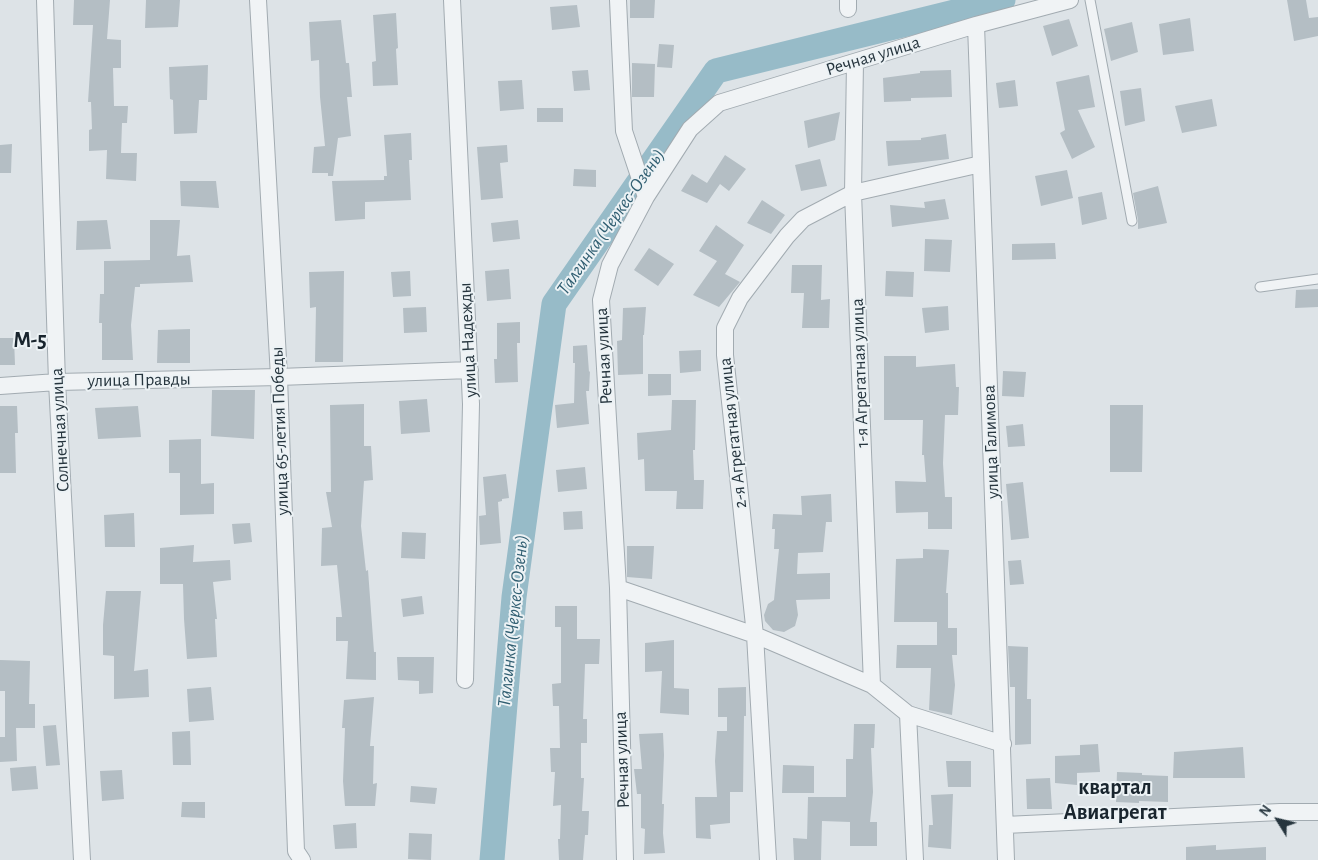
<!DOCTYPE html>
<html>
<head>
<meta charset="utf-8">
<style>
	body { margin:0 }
	#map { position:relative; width:1318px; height:860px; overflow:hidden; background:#dde3e7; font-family:"Alegreya Sans",sans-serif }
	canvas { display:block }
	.north { position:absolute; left:1253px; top:795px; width:50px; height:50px; -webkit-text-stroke:4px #ecf2f5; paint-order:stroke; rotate:306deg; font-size:14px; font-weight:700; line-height:20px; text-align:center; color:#26353e }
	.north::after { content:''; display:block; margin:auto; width:18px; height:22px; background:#26353e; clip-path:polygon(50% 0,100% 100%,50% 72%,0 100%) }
</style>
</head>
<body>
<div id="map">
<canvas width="1318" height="860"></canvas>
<div class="north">N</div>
</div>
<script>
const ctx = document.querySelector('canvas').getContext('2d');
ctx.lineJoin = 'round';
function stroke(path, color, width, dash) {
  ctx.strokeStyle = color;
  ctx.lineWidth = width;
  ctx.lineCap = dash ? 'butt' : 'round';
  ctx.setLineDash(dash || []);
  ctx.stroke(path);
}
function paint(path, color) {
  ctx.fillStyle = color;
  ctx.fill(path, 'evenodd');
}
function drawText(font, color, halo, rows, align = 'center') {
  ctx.font = font + ' "Alegreya Sans",sans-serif';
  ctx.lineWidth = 4;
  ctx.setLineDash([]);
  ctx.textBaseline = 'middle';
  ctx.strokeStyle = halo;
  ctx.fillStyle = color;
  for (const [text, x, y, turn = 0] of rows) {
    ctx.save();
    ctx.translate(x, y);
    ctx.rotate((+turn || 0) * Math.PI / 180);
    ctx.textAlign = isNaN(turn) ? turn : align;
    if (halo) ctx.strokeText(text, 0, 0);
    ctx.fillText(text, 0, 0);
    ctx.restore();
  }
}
stroke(new Path2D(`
	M 492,860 L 514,597 L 554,304 L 716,71 L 1003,0`), '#97bbc8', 25);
paint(new Path2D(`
	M 74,0 L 110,0 L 107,39 L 121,40 L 121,68 L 113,68 L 114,106 L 128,106 L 127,123 L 122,123 L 121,153 L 137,153 L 136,181 L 106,179 L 107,150 L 89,151 L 89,130 L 92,129 L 91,102 L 88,102 L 93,25 L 73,25 Z
	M 146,0 L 180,0 L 178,27 L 145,28 Z
	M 630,0 L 655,0 L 654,18 L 630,18 Z
	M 1287,0 L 1306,0 L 1309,18 L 1318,17 L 1318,36 L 1294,41 Z
	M 577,5 L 580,27 L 552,30 L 550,7 Z
	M 396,13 L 398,48 L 396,49 L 398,85 L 373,86 L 372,62 L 376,61 L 373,15 Z
	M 1190,18 L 1194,51 L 1163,55 L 1159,24 Z
	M 1069,19 L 1078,46 L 1052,56 L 1043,26 Z
	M 341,20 L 346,63 L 349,63 L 352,97 L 347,97 L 351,136 L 338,138 L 333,176 L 328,176 L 328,173 L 312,173 L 314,147 L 325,146 L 320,97 L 319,60 L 311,61 L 309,22 Z
	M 1132,22 L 1138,52 L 1111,61 L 1104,29 Z
	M 659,44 L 674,45 L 672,68 L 657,67 Z
	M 632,63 L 655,64 L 654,97 L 632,97 Z
	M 208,65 L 207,100 L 199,100 L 197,133 L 174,134 L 173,100 L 170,99 L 169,67 Z
	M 588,70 L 590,90 L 574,91 L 572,71 Z
	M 951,70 L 952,97 L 911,98 L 911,101 L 884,102 L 883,78 L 920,73 L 920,71 Z
	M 1089,75 L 1095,107 L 1078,110 L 1095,147 L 1072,159 L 1060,133 L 1065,130 L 1056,82 Z
	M 522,80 L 524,109 L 500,111 L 498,81 Z
	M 1015,80 L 1018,106 L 999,108 L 996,83 Z
	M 1141,88 L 1145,121 L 1125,126 L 1120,91 Z
	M 1212,99 L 1217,126 L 1182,133 L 1175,106 Z
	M 537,108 L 563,108 L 563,122 L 537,122 Z
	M 840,112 L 835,140 L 808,148 L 804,121 Z
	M 411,133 L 412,160 L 409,160 L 411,200 L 365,202 L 365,219 L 335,221 L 332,181 L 384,180 L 384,176 L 387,176 L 384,135 Z
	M 946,134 L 949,159 L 888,166 L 886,141 L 921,140 L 921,138 Z
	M 12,144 L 11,173 L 0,173 L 0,145 Z
	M 507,145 L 508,162 L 500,163 L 503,198 L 481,200 L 477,147 Z
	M 725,155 L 746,169 L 729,191 L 720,184 L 707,203 L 681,191 L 692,174 L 707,183 Z
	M 820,159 L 827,186 L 801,191 L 795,165 Z
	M 574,169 L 596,170 L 596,187 L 573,186 Z
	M 1067,170 L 1073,198 L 1041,206 L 1035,176 Z
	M 180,181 L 216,181 L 219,208 L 181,206 Z
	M 1158,186 L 1167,223 L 1138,229 L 1138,220 L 1133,193 Z
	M 1102,192 L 1107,219 L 1082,225 L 1078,197 Z
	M 945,199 L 949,219 L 892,227 L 890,205 L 925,208 L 924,202 Z
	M 762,200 L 785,215 L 771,234 L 747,223 Z
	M 107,220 L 111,249 L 76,250 L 77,221 Z
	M 150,220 L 180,220 L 177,256 L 190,255 L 193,282 L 140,284 L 140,287 L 135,287 L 131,325 L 133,360 L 102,360 L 102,323 L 99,323 L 100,294 L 104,294 L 104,261 L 150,260 Z
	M 518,220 L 520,239 L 493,242 L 491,223 Z
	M 716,225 L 744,245 L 725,274 L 740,282 L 719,307 L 693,295 L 717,261 L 699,251 Z
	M 925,239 L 952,240 L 950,272 L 924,271 Z
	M 1055,243 L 1056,259 L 1012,260 L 1012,244 Z
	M 649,248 L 674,264 L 658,286 L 634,270 Z
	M 792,265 L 822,265 L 821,300 L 830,299 L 829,328 L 802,328 L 804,293 L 791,293 Z
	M 509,269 L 511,299 L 487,301 L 485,271 Z
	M 344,271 L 343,362 L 315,362 L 316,307 L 310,308 L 309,272 Z
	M 410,271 L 411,296 L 393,297 L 391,272 Z
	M 886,271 L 914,272 L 913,297 L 885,296 Z
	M 1318,289 L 1318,307 L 1295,308 L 1296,290 Z
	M 948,306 L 949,330 L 925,333 L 922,308 Z
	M 426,307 L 427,332 L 404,333 L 403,308 Z
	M 646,307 L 644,335 L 643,335 L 643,374 L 618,375 L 617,341 L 622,340 L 623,308 Z
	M 520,322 L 520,343 L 517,343 L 518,382 L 495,383 L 494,359 L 497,359 L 497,323 Z
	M 190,329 L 190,363 L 157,363 L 158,330 Z
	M 0,338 L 14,338 L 15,365 L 0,365 Z
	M 587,345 L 589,372 L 590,371 L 589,391 L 586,391 L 589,424 L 557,428 L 555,405 L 574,403 L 575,363 L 573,363 L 573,346 Z
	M 701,350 L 701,371 L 680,373 L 679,351 Z
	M 884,356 L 916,356 L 916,367 L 955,364 L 956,387 L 959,387 L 958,415 L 945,415 L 943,463 L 945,497 L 952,497 L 952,529 L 928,529 L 928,512 L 896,513 L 895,481 L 926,482 L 924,455 L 922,455 L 923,420 L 884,420 Z
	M 1003,371 L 1026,372 L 1024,397 L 1002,396 Z
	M 648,374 L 671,374 L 671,395 L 648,396 Z
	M 212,390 L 255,390 L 254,439 L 211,436 Z
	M 427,399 L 430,432 L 401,434 L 399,401 Z
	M 672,400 L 696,400 L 695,450 L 693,450 L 694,480 L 704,480 L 703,509 L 676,509 L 677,491 L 645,491 L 644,459 L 638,460 L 637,433 L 671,430 Z
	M 364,404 L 364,446 L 371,446 L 373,480 L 364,481 L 361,526 L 366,571 L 368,570 L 374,652 L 376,652 L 376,680 L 346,679 L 348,641 L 336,641 L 336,617 L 342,617 L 337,565 L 321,566 L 322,528 L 332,527 L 326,492 L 331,492 L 330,405 Z
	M 1110,405 L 1143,405 L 1142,472 L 1110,472 Z
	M 0,406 L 17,406 L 18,433 L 15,433 L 16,473 L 0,473 Z
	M 138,406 L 141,437 L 98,439 L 95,408 Z
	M 1023,424 L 1025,446 L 1008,447 L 1006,426 Z
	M 201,439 L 201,484 L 214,483 L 214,514 L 180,515 L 180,473 L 169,473 L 169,440 Z
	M 585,467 L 587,489 L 558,492 L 556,470 Z
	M 506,474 L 509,498 L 502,499 L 502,501 L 498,502 L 501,543 L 480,545 L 479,516 L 486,515 L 483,477 Z
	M 1023,482 L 1029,538 L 1011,540 L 1006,484 Z
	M 831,494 L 832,522 L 826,522 L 823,552 L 798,553 L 797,574 L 830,573 L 830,599 L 796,600 L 798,615 L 795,626 L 784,632 L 773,630 L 765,621 L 764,615 L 768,604 L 774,600 L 779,549 L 774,549 L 775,529 L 772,529 L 773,514 L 802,515 L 801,496 Z
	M 582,511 L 583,529 L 564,530 L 563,512 Z
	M 134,513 L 135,547 L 105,547 L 104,515 Z
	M 250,523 L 252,542 L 234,544 L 232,524 Z
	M 402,532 L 426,533 L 425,559 L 401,558 Z
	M 194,545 L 193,562 L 230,560 L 231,580 L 213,582 L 217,619 L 215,619 L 217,657 L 187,659 L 184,619 L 183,584 L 160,584 L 160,548 Z
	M 627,546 L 654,546 L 652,579 L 627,577 Z
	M 923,549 L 949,550 L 946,593 L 948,593 L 948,628 L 957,628 L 957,655 L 952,655 L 955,685 L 952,715 L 929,710 L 931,668 L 896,668 L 897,645 L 937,645 L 937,622 L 894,622 L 896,559 L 923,558 Z
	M 1021,560 L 1024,584 L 1010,585 L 1008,561 Z
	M 106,591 L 141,591 L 134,671 L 148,669 L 149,697 L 114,699 L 114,656 L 103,655 L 103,625 Z
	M 422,596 L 424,614 L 403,617 L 401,599 Z
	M 555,606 L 577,606 L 577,639 L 600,639 L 599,664 L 585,664 L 583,719 L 587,719 L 587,743 L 581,743 L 581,778 L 584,778 L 582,811 L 589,811 L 588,835 L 585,835 L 583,860 L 559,860 L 558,839 L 560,839 L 561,805 L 553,806 L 555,772 L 551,772 L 550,748 L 560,748 L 559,706 L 553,706 L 552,684 L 561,683 L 561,627 L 555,627 Z
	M 674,640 L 674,688 L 689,689 L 689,715 L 660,713 L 662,671 L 645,672 L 645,643 Z
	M 1008,646 L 1028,647 L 1027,699 L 1031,699 L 1031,744 L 1015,745 L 1015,687 L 1010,687 Z
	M 397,657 L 434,657 L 433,693 L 419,694 L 419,681 L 398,680 Z
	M 0,660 L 30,661 L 29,704 L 35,704 L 35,728 L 16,728 L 17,761 L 0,762 L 0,737 L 5,737 L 5,691 L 0,691 Z
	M 211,687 L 214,720 L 189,722 L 187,689 Z
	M 746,687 L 746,716 L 744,716 L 743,792 L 730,792 L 730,823 L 710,825 L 711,839 L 696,838 L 695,797 L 717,797 L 715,761 L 717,731 L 727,731 L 727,717 L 718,717 L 718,688 Z
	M 374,697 L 370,746 L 374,746 L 373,784 L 377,783 L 375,806 L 345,806 L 343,781 L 345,728 L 342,728 L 344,700 Z
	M 854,724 L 875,724 L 874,748 L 871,748 L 873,792 L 870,822 L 877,822 L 877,846 L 850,846 L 850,822 L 822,821 L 821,860 L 794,860 L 793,838 L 807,839 L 808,797 L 846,797 L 846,759 L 853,759 Z
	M 56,725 L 60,765 L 46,766 L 43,726 Z
	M 190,731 L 191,765 L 173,765 L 172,732 Z
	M 663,733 L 664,755 L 662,804 L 664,804 L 663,833 L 665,853 L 644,854 L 645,829 L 641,828 L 641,794 L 637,794 L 634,769 L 642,769 L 639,734 Z
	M 1098,744 L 1100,772 L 1077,773 L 1077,785 L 1055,783 L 1055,756 L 1080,755 L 1080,745 Z
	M 1243,747 L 1245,778 L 1173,778 L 1174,752 Z
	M 946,761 L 971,761 L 971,787 L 948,787 Z
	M 783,765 L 814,766 L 814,793 L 782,793 Z
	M 36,766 L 38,789 L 12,791 L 10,768 Z
	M 122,770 L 124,799 L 102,801 L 100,771 Z
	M 1117,772 L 1142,773 L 1142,775 L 1168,776 L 1168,802 L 1139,801 L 1139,803 L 1116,802 Z
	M 1050,778 L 1052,809 L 1027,809 L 1026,779 Z
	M 411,786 L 437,788 L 435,804 L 410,802 Z
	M 953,794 L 951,849 L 928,847 L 929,825 L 933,825 L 931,795 Z
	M 182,802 L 205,802 L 205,818 L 181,817 Z
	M 356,823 L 357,848 L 335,849 L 333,825 Z
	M 409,833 L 432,834 L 431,860 L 408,859 Z
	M 1216,845 L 1216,850 L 1266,847 L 1266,860 L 1186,860 L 1186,847 Z`), '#b4bec4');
const lane = new Path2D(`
	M 1090,0 L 1132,221
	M 1260,287 L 1318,279`);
const street = new Path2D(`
	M 45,0 L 57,382 L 82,860
	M 258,0 L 279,377 L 296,851 L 302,860
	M 452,0 L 471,404 L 465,680
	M 618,0 L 624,131 L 646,197
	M 848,9 L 848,0
	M 976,25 L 1006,860
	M 855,62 L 853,193 L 872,685
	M 0,386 L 57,382 L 279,377 L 470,370
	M 618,588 L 755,635 L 872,685 L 908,714 L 1003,744
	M 908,714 L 915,860
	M 1005,825 L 1280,812 L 1318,812
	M 625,860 L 618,588 L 601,300 L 610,265 L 646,197 L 690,129 L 719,103 L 976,25 L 1070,0
	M 768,860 L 755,635 L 725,355 L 725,328 L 740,298 L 787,236 L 803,219 L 853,193 L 981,164`);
stroke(lane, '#a2abb1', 11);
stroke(street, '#a2abb1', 18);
stroke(lane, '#f0f3f5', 9);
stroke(street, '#f0f3f5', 16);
drawText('18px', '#26353e', '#ecf2f5', [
	["Речная улица",873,56,-17],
	["улица Надежды",468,340,-93],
	["Речная улица",604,356,-93],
	["1-я Агрегатная улица",860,373,-92],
	["улица Правды",139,380,-1],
	["Солнечная улица",60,430,-93],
	["улица 65-летия Победы",280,431,-92],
	["2-я Агрегатная улица",733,433,-96],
	["улица Галимова",991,442,-92],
	["Речная улица",622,760,-92]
]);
drawText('italic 19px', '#305e71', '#ecf2f5', [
	["Талгинка (Черкес-Озень)",611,222,-55],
	["Талгинка (Черкес-Озень)",513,621,-84]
]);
drawText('bold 22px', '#19252e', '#ecf2f5', [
	["М-5",30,340],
	["квартал",1115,787],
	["Авиагрегат",1115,812]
]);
</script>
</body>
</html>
